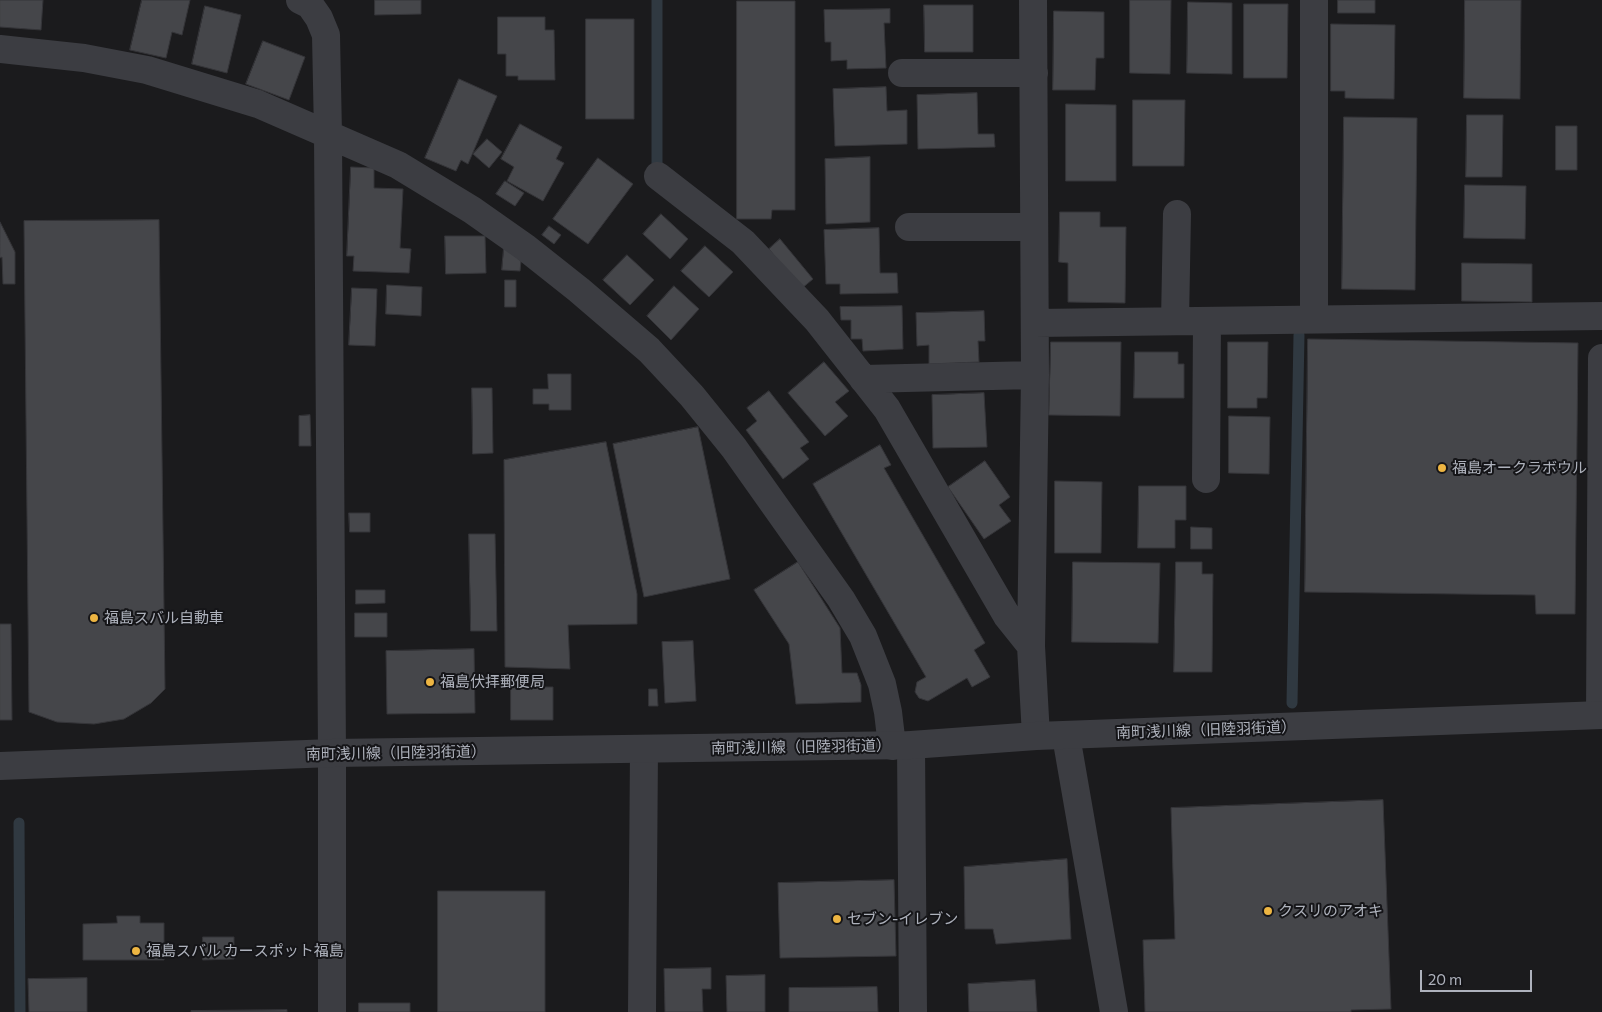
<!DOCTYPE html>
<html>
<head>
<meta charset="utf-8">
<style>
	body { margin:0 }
	#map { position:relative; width:1602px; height:1012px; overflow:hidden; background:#1b1b1d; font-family:Commissioner,sans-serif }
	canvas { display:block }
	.scale { position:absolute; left:1420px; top:970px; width:112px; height:22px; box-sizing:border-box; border:2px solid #aeb2bc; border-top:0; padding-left:6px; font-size:15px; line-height:18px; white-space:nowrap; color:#aeb2bc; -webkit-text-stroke:4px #151518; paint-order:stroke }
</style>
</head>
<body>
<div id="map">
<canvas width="1602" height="1012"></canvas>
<div class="scale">20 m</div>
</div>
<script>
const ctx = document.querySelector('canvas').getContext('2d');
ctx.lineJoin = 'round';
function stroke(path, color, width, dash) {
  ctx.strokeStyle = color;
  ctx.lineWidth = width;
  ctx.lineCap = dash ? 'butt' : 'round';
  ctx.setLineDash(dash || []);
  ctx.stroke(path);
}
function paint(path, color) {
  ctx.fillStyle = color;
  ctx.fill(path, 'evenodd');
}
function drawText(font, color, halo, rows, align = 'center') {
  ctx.font = font + ' Commissioner,"Noto Sans JP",sans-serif';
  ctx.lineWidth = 4;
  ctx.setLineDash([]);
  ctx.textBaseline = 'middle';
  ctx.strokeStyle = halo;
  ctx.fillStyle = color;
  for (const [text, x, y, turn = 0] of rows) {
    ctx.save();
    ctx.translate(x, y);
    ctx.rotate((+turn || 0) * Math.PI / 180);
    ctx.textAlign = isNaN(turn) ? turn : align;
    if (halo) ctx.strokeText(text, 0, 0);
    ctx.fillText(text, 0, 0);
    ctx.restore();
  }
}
stroke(new Path2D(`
	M 657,0 L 657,166
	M 1292,703 L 1299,335
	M 19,823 L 20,1012`), '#303941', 11);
const building = new Path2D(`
	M 0,0 L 43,0 L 41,30 L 0,27 Z
	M 142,0 L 190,0 L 182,35 L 172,32 L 166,58 L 130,50 Z
	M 375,0 L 421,0 L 421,14 L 375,15 Z
	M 1130,0 L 1171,0 L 1170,74 L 1130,73 Z
	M 1338,0 L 1375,0 L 1375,13 L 1338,13 Z
	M 1465,0 L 1521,0 L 1520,99 L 1464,98 Z
	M 737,1 L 795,1 L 795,210 L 772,210 L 771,219 L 737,219 Z
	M 1188,2 L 1232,3 L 1232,74 L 1187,73 Z
	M 1244,4 L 1288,4 L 1287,78 L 1244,78 Z
	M 924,5 L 973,5 L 973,52 L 925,52 Z
	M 205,6 L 241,15 L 227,73 L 192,64 Z
	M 890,9 L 890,23 L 884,23 L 886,68 L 847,69 L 847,60 L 831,61 L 831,42 L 825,42 L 824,10 Z
	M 1054,11 L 1104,12 L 1104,58 L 1096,58 L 1095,90 L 1053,90 Z
	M 498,17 L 545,17 L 545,30 L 554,30 L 555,80 L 518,80 L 518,76 L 506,76 L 506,54 L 498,54 Z
	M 586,19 L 634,19 L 634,119 L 586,119 Z
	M 1331,24 L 1395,25 L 1394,99 L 1345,98 L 1345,91 L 1331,91 Z
	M 263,41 L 305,57 L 289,100 L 246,84 Z
	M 459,79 L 497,96 L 468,164 L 461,160 L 456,171 L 425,158 Z
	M 886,87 L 887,111 L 907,110 L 907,144 L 835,146 L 833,89 Z
	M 977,93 L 978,134 L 994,134 L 995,147 L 918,149 L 917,95 Z
	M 1133,100 L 1185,100 L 1184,166 L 1133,166 Z
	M 1066,104 L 1116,105 L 1116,181 L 1066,181 Z
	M 1467,115 L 1503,115 L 1502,177 L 1466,177 Z
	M 1344,117 L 1417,118 L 1415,290 L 1342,289 Z
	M 520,124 L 562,147 L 556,159 L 564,163 L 543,201 L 507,181 L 514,167 L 501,159 Z
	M 1556,126 L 1577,126 L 1577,170 L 1556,170 Z
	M 487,139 L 502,152 L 489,168 L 473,154 Z
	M 870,157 L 870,222 L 826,224 L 825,159 Z
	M 598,158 L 633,184 L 588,244 L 553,219 Z
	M 351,167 L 374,168 L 374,188 L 403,189 L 400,248 L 411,249 L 409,273 L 353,271 L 354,256 L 347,256 Z
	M 505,181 L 524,193 L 515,206 L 496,194 Z
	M 1465,185 L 1526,186 L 1525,239 L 1464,238 Z
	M 1060,212 L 1100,212 L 1100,227 L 1126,227 L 1125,303 L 1068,302 L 1068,263 L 1059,262 Z
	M 661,214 L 688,239 L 670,259 L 643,234 Z
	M 159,220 L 165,689 L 151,703 L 124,719 L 94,724 L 57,722 L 29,712 L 24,221 Z
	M 0,222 L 15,252 L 15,284 L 3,284 L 2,257 L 0,258 Z
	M 549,226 L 561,235 L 554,244 L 542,235 Z
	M 879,228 L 880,273 L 897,273 L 898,293 L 840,294 L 840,284 L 826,284 L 824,230 Z
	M 445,236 L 485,236 L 486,273 L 446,274 Z
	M 780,239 L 813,279 L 801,289 L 769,249 Z
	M 705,246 L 733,272 L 709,297 L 681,271 Z
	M 504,247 L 521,261 L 520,271 L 502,270 Z
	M 627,255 L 654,280 L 630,305 L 603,280 Z
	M 1462,263 L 1532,264 L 1532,302 L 1462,301 Z
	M 505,280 L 516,280 L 516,307 L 505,307 Z
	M 387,285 L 422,287 L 421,316 L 386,314 Z
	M 674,286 L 699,309 L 671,340 L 647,316 Z
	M 352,288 L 377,289 L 375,346 L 349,345 Z
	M 902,306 L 903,349 L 863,351 L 862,339 L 851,339 L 851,320 L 841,320 L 840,307 Z
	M 984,311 L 985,341 L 978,341 L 979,362 L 929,364 L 929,345 L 917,346 L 916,313 Z
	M 1308,339 L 1578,343 L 1575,614 L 1536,614 L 1535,595 L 1305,592 Z
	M 1051,342 L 1121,342 L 1120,416 L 1049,415 Z
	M 1228,342 L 1268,342 L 1267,398 L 1257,398 L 1257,408 L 1228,408 Z
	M 1135,352 L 1178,352 L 1178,364 L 1184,364 L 1184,398 L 1134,398 Z
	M 824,362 L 849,391 L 835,402 L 848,416 L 825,436 L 788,393 Z
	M 548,374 L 571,374 L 571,410 L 549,410 L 549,404 L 533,404 L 533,389 L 548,389 Z
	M 472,388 L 492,388 L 493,453 L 473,454 Z
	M 769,391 L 809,442 L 800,448 L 809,459 L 783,479 L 746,430 L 757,421 L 747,408 Z
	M 984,393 L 987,447 L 933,448 L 932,395 Z
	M 310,415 L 311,446 L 299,446 L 299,416 Z
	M 1229,416 L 1270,417 L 1269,474 L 1229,473 Z
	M 698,427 L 730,579 L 644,597 L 613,444 Z
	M 606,442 L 637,594 L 637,624 L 568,625 L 570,669 L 505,667 L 504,460 Z
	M 880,445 L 891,465 L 884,468 L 985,643 L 974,650 L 990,677 L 972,687 L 967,678 L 928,701 L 919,698 L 915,692 L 917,682 L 926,677 L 813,484 Z
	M 985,461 L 1010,497 L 999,505 L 1011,521 L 984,539 L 948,487 Z
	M 1055,481 L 1102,482 L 1101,553 L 1055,553 Z
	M 1139,486 L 1186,486 L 1186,520 L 1175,520 L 1175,548 L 1138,548 Z
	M 349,513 L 370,513 L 370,532 L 350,532 Z
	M 1191,527 L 1212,528 L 1212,549 L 1191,549 Z
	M 469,534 L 495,534 L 497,631 L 471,631 Z
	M 798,562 L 840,628 L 842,673 L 857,673 L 861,685 L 861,702 L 796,704 L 789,644 L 754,590 Z
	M 1073,562 L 1160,563 L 1158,643 L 1072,642 Z
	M 1176,562 L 1202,562 L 1202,574 L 1213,574 L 1212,672 L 1174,672 Z
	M 356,590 L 385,590 L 385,603 L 356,604 Z
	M 355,613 L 387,613 L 387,637 L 355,637 Z
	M 0,624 L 11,624 L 12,720 L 0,720 Z
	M 693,641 L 696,701 L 665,703 L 662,642 Z
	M 474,649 L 475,713 L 387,714 L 386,651 Z
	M 511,687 L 553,687 L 553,720 L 511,720 Z
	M 649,689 L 657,689 L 658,706 L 649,706 Z
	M 1383,800 L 1391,1009 L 1351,1010 L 1351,1012 L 1145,1012 L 1143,940 L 1175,939 L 1171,808 Z
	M 1067,859 L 1071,939 L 996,944 L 993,929 L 965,929 L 964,867 Z
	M 894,880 L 896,956 L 780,958 L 778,883 Z
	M 438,891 L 545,891 L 545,1012 L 438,1012 Z
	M 117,916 L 140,916 L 140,923 L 164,923 L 164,960 L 83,960 L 83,924 L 117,923 Z
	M 203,937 L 234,937 L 234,959 L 203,960 Z
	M 711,968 L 711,989 L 702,989 L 703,1012 L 665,1012 L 664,969 Z
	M 765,975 L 765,1012 L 727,1012 L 726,976 Z
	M 87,978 L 87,1012 L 29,1012 L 28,979 Z
	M 1035,980 L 1037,1012 L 969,1012 L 968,984 Z
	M 877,987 L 878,1012 L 789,1012 L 789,988 Z
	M 359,1003 L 410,1003 L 410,1012 L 359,1012 Z
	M 287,1010 L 287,1012 L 191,1012 L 191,1011 Z`);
paint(building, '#45464a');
stroke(building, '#353539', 1);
stroke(new Path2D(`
	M 300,0 L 310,5 L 319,18 L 326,35 L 328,134 L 332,753 L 332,1012
	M 1033,0 L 1035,375 L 1031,646 L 1036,736
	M 0,49 L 84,58 L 147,70 L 258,104 L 398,165 L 472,210 L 526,248 L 579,290 L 649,350 L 692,396 L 734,448 L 841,599 L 863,636 L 882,684 L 888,712 L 892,746
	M 902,73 L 1034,73
	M 658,176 L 743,242 L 817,320 L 887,409 L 1007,616 L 1031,646
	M 909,227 L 1034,227
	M 1314,319 L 1314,0
	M 1175,321 L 1177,214
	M 1035,323 L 1602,316
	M 863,379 L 1035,375
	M 1206,479 L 1207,321
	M 1600,715 L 1602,358
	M 1066,736 L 1114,1012
	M 911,745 L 913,1012
	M 642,1012 L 644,749`), '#3c3d42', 28);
stroke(new Path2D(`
	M 0,766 L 332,753 L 911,745 L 1036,736 L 1602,715`), '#3c3d42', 28);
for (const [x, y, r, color] of [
	[1442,468,5,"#edb542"],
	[94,618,5,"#edb542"],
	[430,682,5,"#edb542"],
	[1268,911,5,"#edb542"],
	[837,919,5,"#edb542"],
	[136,951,5,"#edb542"]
]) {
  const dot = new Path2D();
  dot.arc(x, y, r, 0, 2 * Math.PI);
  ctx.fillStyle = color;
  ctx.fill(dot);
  stroke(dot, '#151518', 2);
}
drawText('15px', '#aeb2bc', '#151518', [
	["福島オークラボウル",1452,468],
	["福島スバル自動車",104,618],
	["福島伏拝郵便局",440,682],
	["クスリのアオキ",1278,911],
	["セブン-イレブン",847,919],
	["福島スバル カースポット福島",146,951]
], 'left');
drawText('15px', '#aeb2bc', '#151518', [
	["南町浅川線（旧陸羽街道）",1206,730,-2],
	["南町浅川線（旧陸羽街道）",801,747,-1],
	["南町浅川線（旧陸羽街道）",396,753,-1]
]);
</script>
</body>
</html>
